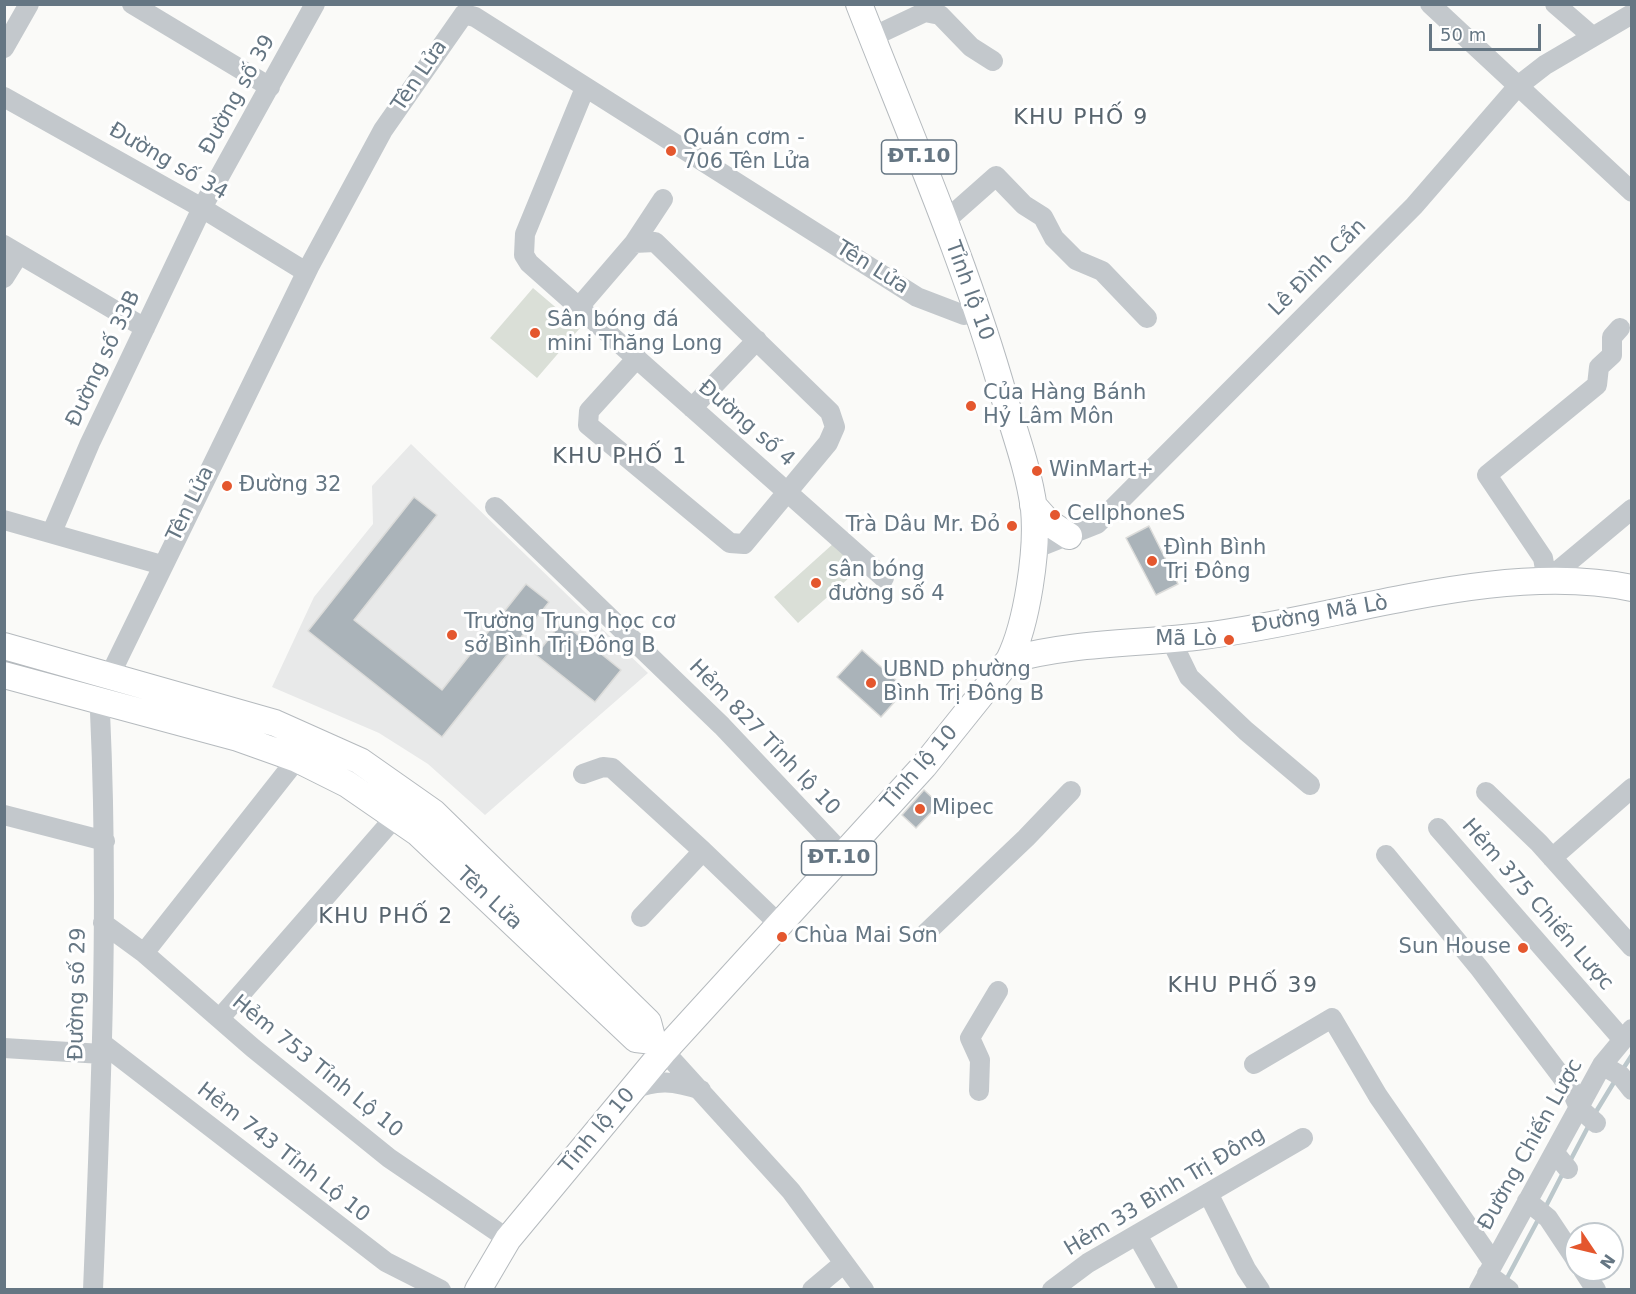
<!DOCTYPE html>
<html>
<head>
<meta charset="utf-8">
<style>
	body { margin:0 }
	#map { position:relative; width:1636px; height:1294px; overflow:hidden; background:#fafaf8; font-family:"DejaVu Sans",sans-serif }
	canvas { display:block }
	.frame { position:absolute; inset:0; border:6px solid #657683; pointer-events:none }
	.north { position:absolute; left:1564px; top:1222px; width:60px; height:60px; box-sizing:border-box; background:#fff; border:2px solid #c1c8cd; border-radius:50%; rotate:125deg; font-size:16px; font-weight:700; line-height:24px; text-align:center; color:#657683 }
	.north::after { content:''; display:block; margin:auto; width:21px; height:27px; background:#e4572e; clip-path:polygon(50% 0,100% 100%,50% 72%,0 100%) }
	.scale { position:absolute; left:1429px; top:24px; width:112px; height:27px; box-sizing:border-box; border:3px solid #657683; border-top:0; padding-left:8px; font-size:18px; line-height:21px; white-space:nowrap; color:#657683; -webkit-text-stroke:4px #fff; paint-order:stroke }
</style>
</head>
<body>
<div id="map">
<canvas width="1636" height="1294"></canvas>
<div class="frame"></div>
<div class="north">N</div>
<div class="scale">50 m</div>
</div>
<script>
const ctx = document.querySelector('canvas').getContext('2d');
ctx.lineJoin = 'round';
function paint(path, color) {
  ctx.fillStyle = color;
  ctx.fill(path, 'evenodd');
}
function stroke(path, color, width, dash) {
  ctx.strokeStyle = color;
  ctx.lineWidth = width;
  ctx.lineCap = dash ? 'butt' : 'round';
  ctx.setLineDash(dash || []);
  ctx.stroke(path);
}
function drawText(font, color, halo, rows, align = 'center') {
  ctx.font = font + ' "DejaVu Sans",sans-serif';
  ctx.lineWidth = 6;
  ctx.setLineDash([]);
  ctx.textBaseline = 'middle';
  ctx.strokeStyle = halo;
  ctx.fillStyle = color;
  for (const [text, x, y, turn = 0] of rows) {
    ctx.save();
    ctx.translate(x, y);
    ctx.rotate((+turn || 0) * Math.PI / 180);
    ctx.textAlign = isNaN(turn) ? turn : align;
    if (halo) ctx.strokeText(text, 0, 0);
    ctx.fillText(text, 0, 0);
    ctx.restore();
  }
}
paint(new Path2D(`
	M 411,444 L 648,673 L 485,815 L 428,764 L 379,733 L 272,687 L 314,597 L 373,524 L 372,486 Z`), '#e8e9e9');
paint(new Path2D(`
	M 533,288 L 580,328 L 537,378 L 490,338 Z
	M 834,543 L 858,570 L 798,623 L 774,597 Z`), '#dadfd7');
stroke(new Path2D(`
	M 1621,1072 L 1632,1055
	M 1594,1115 L 1616,1079
	M 1569,1163 L 1589,1125
	M 1545,1208 L 1563,1173
	M 1505,1282 L 1539,1218`), '#bbc7cb', 4.5);
const building = new Path2D(`
	M 414,497 L 437,515 L 354,620 L 442,690 L 526,584 L 549,602 L 442,737 L 308,631 Z
	M 1149,526 L 1178,584 L 1156,595 L 1126,538 Z
	M 562,622 L 621,670 L 595,702 L 536,655 Z
	M 862,650 L 906,689 L 881,717 L 837,677 Z
	M 924,790 L 939,804 L 916,828 L 902,815 Z`);
paint(building, '#aab3b9');
stroke(building, '#dcdcda', 1.5);
const major = new Path2D(`
	M 1033,505 L 1049,523 L 1069,536
	M 4,646 L 275,723 L 360,761 L 434,813 L 648,1022 L 653,1041 L 664,1051
	M 1009,660 C 1073,642 1138,644 1203,636 C 1337,620 1499,560 1632,588
	M 4,675 L 238,738 L 297,759 L 347,784 L 418,833 L 636,1039 L 653,1041
	M 478,1290 L 508,1239 L 664,1051 L 924,766 L 1009,660 C 1027,624 1038,550 1034,509 C 1029,472 1016,436 1005,400 C 967,265 910,135 859,4`);
stroke(major, '#b5babe', 28);
stroke(new Path2D(`
	M 132,4 L 270,87
	M 1430,4 L 1632,192
	M 1555,4 L 1592,36
	M 464,14 L 475,17 L 917,297 L 964,315 L 977,310
	M 872,37 L 925,12 L 940,15 L 971,47 L 993,61
	M 4,48 L 29,4
	M 585,88 L 525,234 L 524,255 L 529,263 L 884,578
	M 4,97 L 202,208 L 306,272
	M 944,222 L 996,176 L 1024,205 L 1043,217 L 1054,238 L 1076,260 L 1102,271 L 1147,318
	M 634,243 L 663,199
	M 4,245 L 145,328
	M 4,278 L 19,254
	M 579,307 L 634,243 L 655,242 L 830,412 L 835,427 L 828,443 L 744,544 L 730,543 L 588,425 L 589,411 L 637,358
	M 692,408 L 757,340
	M 495,507 L 722,726 L 843,854
	M 4,520 L 162,565
	M 52,532 L 90,443 L 202,208 L 315,4
	M 1034,549 L 1097,524 L 1414,206 L 1518,86 L 1545,65 L 1632,14
	M 1547,580 L 1543,558 L 1487,475 L 1597,385 L 1599,367 L 1612,355 L 1612,337 L 1620,328
	M 1547,580 L 1632,509
	M 1170,638 L 1189,677 L 1246,731 L 1310,785
	M 110,675 L 309,267 L 383,130 L 464,14
	M 583,774 L 603,767 L 612,768 L 703,851
	M 1486,792 L 1539,843 L 1632,947
	M 4,815 L 105,841
	M 1438,828 L 1623,1040
	M 1386,855 L 1480,969 L 1571,1089 L 1579,1108 L 1596,1123
	M 1552,858 L 1632,788
	M 641,917 L 703,851 L 779,924
	M 103,923 L 144,953 L 253,1048 L 389,1158 L 508,1239
	M 926,933 L 1026,838 L 1071,791
	M 144,953 L 297,759
	M 220,1018 L 396,816
	M 103,1044 L 386,1262 L 441,1290
	M 4,1048 L 102,1054
	M 664,1051 L 791,1191 L 864,1290
	M 1254,1064 L 1332,1018 L 1378,1096 L 1493,1262
	M 1602,1065 L 1621,1076 L 1632,1090
	M 632,1090 C 656,1079 675,1081 701,1090
	M 979,1091 L 980,1060 L 970,1038 L 998,991
	M 1555,1153 L 1568,1169
	M 1208,1193 L 1246,1269 L 1260,1290
	M 1527,1201 L 1548,1218 L 1576,1260
	M 1137,1235 L 1168,1290
	M 1583,1270 L 1596,1290
	M 1487,1274 L 1509,1290
	M 93,1290 C 101,1097 109,905 100,712 L 102,700
	M 812,1290 L 844,1263
	M 1052,1290 L 1088,1263 L 1303,1138
	M 1479,1290 L 1602,1065 L 1632,1029`), '#c3c8cc', 20);
stroke(major, '#fff', 26);
for (const [x, y, r, color] of [
	[671,151,6,"#e4572e"],
	[535,333,6,"#e4572e"],
	[971,406,6,"#e4572e"],
	[1037,471,6,"#e4572e"],
	[227,486,6,"#e4572e"],
	[1055,515,6,"#e4572e"],
	[1012,526,6,"#e4572e"],
	[1152,561,6,"#e4572e"],
	[816,583,6,"#e4572e"],
	[452,635,6,"#e4572e"],
	[1229,640,6,"#e4572e"],
	[871,683,6,"#e4572e"],
	[920,809,6,"#e4572e"],
	[782,937,6,"#e4572e"],
	[1523,948,6,"#e4572e"]
]) {
  const dot = new Path2D();
  dot.arc(x, y, r, 0, 2 * Math.PI);
  ctx.fillStyle = color;
  ctx.fill(dot);
  stroke(dot, '#fff', 2);
}
for (const [x, y, w] of [
	[919,157,75],
	[839,858,75]
]) {
  const box = new Path2D();
  box.roundRect(x - w / 2, y - 17, w, 34, 4.5);
  ctx.fillStyle = '#fff';
  ctx.fill(box);
  stroke(box, '#657683', 1.5);
}
drawText('bold 20px', '#657683', null, [
	["ĐT.10",919,157],
	["ĐT.10",839,858]
]);
drawText('21px', '#657683', '#fff', [
	["Tên Lửa",420,76,-56],
	["Đường số 39",238,95,-61],
	["Đường số 34",168,162,30],
	["Tên Lửa",872,268,32],
	["Lê Đình Cẩn",1318,268,-45],
	["Tỉnh lộ 10",969,291,70],
	["Đường số 33B",104,359,-65],
	["Đường số 4",746,424,41],
	["Tên Lửa",191,504,-64],
	["Đường Mã Lò",1320,615,-10],
	["Hẻm 827 Tỉnh lộ 10",764,738,46],
	["Tỉnh lộ 10",920,768,-49],
	["Tên Lửa",489,899,43],
	["Hẻm 375 Chiến Lược",1537,905,49],
	["Đường số 29",78,994,-89],
	["Hẻm 753 Tỉnh Lộ 10",317,1067,39],
	["Tỉnh lộ 10",598,1131,-50],
	["Đường Chiến Lược",1531,1145,-61],
	["Hẻm 743 Tỉnh Lộ 10",283,1153,38],
	["Hẻm 33 Bình Trị Đông",1165,1192,-31]
]);
drawText('21px', '#657683', '#fff', [
	["Quán cơm -",683,139],
	["706 Tên Lửa",683,163],
	["Sân bóng đá",547,321],
	["mini Thăng Long",547,345],
	["Của Hàng Bánh",983,394],
	["Hỷ Lâm Môn",983,418],
	["WinMart+",1049,471],
	["Đường 32",239,486],
	["CellphoneS",1067,515],
	["Trà Dâu Mr. Đỏ",1000,526,"right"],
	["Đình Bình",1164,549],
	["Trị Đông",1164,573],
	["sân bóng",828,571],
	["đường số 4",828,595],
	["Trường Trung học cơ",464,623],
	["sở Bình Trị Đông B",464,647],
	["Mã Lò",1217,640,"right"],
	["UBND phường",883,671],
	["Bình Trị Đông B",883,695],
	["Mipec",932,809],
	["Chùa Mai Sơn",794,937],
	["Sun House",1511,948,"right"]
], 'left');
ctx.letterSpacing = '1.5px';
drawText('22px', '#57646e', '#fff', [
	["KHU PHỐ 9",1081,118],
	["KHU PHỐ 1",620,457],
	["KHU PHỐ 2",386,917],
	["KHU PHỐ 39",1243,986]
]);
ctx.letterSpacing = '0px';
</script>
</body>
</html>
